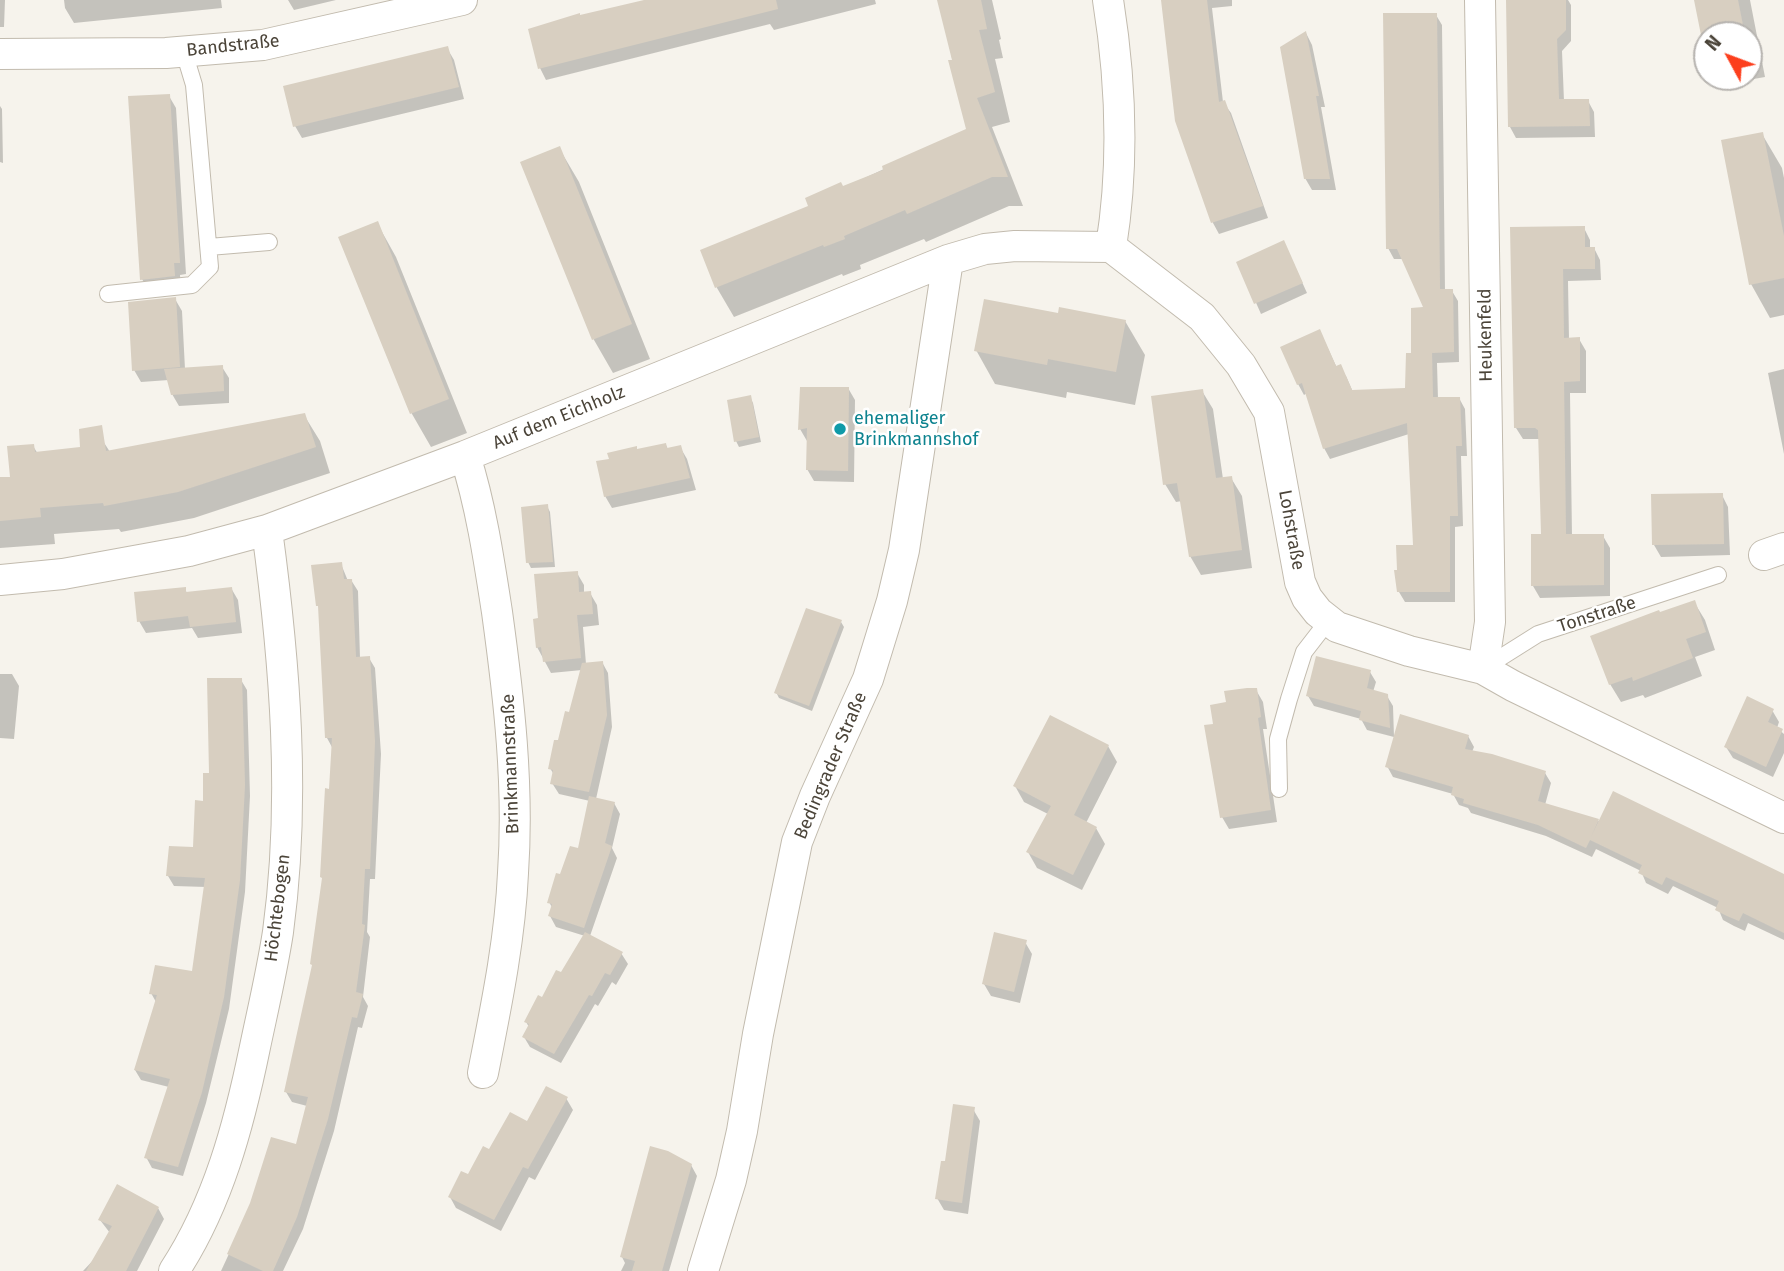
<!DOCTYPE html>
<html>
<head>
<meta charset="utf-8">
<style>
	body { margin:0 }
	#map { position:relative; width:1784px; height:1271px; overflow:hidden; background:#f6f3ec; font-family:"Fira Sans",sans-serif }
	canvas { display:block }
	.north { position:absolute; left:1693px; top:21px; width:70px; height:70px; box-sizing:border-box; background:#fff; border:2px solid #b7b4b0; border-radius:50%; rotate:311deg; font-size:19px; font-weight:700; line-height:28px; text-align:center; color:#4b4439 }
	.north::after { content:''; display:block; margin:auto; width:24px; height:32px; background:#fc3f1d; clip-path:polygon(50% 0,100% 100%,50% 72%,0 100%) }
</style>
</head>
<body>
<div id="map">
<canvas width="1784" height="1271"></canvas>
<div class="north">N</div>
</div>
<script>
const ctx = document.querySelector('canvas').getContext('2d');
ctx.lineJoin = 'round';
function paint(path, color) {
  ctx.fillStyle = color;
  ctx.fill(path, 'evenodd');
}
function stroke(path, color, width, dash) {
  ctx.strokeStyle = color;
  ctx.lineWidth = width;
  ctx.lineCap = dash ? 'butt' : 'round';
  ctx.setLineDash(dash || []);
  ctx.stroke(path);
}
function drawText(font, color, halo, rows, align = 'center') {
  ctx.font = font + ' "Fira Sans",sans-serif';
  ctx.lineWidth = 5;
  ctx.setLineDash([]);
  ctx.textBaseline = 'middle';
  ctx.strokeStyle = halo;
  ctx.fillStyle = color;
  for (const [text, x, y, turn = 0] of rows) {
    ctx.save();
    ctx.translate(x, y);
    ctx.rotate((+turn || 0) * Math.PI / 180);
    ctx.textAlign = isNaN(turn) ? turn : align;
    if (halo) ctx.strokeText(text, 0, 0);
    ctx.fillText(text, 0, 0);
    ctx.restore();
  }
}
paint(new Path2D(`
	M 0,0 L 5,0 L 4,27 L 0,27 Z
	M 64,0 L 221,0 L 222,8 L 74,23 L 65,8 Z
	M 288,0 L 336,0 L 294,10 Z
	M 651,0 L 875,0 L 876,4 L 774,30 L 770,24 L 546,80 L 540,68 Z
	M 939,0 L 992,0 L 1001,39 L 999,40 L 1003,58 L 995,59 L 1010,122 L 992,127 L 1023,206 L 1009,206 L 926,242 L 924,239 L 860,265 L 861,269 L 843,276 L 842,274 L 734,317 L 717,288 L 702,251 L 810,207 L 843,188 L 968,130 Z
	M 1162,0 L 1232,0 L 1232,6 L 1212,8 L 1223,102 L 1231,113 L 1268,218 L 1219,234 L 1213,223 L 1177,120 Z
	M 1507,0 L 1568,0 L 1571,5 L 1571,41 L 1562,51 L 1564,101 L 1588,101 L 1594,112 L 1595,137 L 1516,138 L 1510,127 Z
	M 1696,0 L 1750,0 L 1765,77 L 1725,84 L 1721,77 L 1749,77 L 1749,35 L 1707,35 L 1707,53 Z
	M 1436,15 L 1442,25 L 1445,291 L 1452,291 L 1458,301 L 1459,362 L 1437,363 L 1438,399 L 1459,398 L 1465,409 L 1467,456 L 1461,456 L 1463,526 L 1455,527 L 1455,602 L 1405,602 L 1399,592 L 1415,547 L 1409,434 L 1330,459 L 1324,448 L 1307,393 L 1304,395 L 1298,384 L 1325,342 L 1337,368 L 1346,376 L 1353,392 L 1407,389 L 1413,354 L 1426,308 L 1404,259 L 1394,259 L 1388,248 Z
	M 1306,33 L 1312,45 L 1325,107 L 1321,107 L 1336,190 L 1312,190 L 1305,178 Z
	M 447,48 L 454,60 L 464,99 L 302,138 L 295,126 Z
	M 169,96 L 176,108 L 186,274 L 180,275 L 181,288 L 149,291 L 142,279 Z
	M 0,106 L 2,109 L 3,163 L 0,162 Z
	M 1762,134 L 1782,168 L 1784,178 L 1784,315 L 1770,318 L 1751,284 Z
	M 559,148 L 579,182 L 650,359 L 613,373 L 594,340 L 522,163 Z
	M 377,223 L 396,257 L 467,433 L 431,447 L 412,414 L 340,238 Z
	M 1512,228 L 1584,228 L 1590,240 L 1590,248 L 1594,248 L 1600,260 L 1601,280 L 1568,281 L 1569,339 L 1579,339 L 1586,351 L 1586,393 L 1570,393 L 1572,536 L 1603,536 L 1610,548 L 1610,596 L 1540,598 L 1533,586 L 1542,536 L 1540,439 L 1523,439 L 1516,428 Z
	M 1284,242 L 1307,293 L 1261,314 L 1238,262 Z
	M 175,299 L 182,311 L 185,369 L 222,367 L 229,378 L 229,403 L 179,406 L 172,394 L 169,380 L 141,382 L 134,370 Z
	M 1059,315 L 1125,321 L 1145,355 L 1135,405 L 1067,392 L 1066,398 L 995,384 L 976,350 Z
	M 1784,369 L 1784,454 L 1768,373 Z
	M 848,388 L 855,400 L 854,482 L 814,481 L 807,469 L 807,441 L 800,429 Z
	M 1202,391 L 1213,409 L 1223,479 L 1231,478 L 1242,496 L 1252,568 L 1201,575 L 1190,556 L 1182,501 L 1176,502 L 1165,484 Z
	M 750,397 L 753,403 L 761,442 L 739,447 L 736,441 Z
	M 304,415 L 320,441 L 330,473 L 194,518 L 121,532 L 119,529 L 54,534 L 55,544 L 0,548 L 0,479 L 12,478 L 33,446 L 38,454 L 82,449 L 103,441 L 110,452 Z
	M 666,445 L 668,449 L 680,447 L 687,459 L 696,490 L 612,508 L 605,496 L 638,451 Z
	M 1722,495 L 1728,507 L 1730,555 L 1661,557 L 1654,545 Z
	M 547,506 L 550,512 L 555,567 L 531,568 L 528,562 Z
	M 341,564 L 348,581 L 351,580 L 358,591 L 360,658 L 369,658 L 375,668 L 381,754 L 375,879 L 370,879 L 367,932 L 370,937 L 363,997 L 368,1006 L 362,1028 L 358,1027 L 334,1131 L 303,1229 L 283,1271 L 221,1271 L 252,1204 L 297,1147 L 307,1106 L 292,1102 L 286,1092 L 314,967 L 324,881 L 333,749 L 327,738 Z
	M 577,573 L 584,585 L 584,593 L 590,593 L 597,605 L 599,625 L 583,627 L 586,664 L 602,662 L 608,673 L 612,727 L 596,799 L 614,803 L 620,814 L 612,848 L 617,858 L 590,936 L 621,953 L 628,964 L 616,985 L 612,982 L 598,1006 L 595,1004 L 561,1063 L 530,1047 L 524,1037 L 529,1027 L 526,1022 L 562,974 L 585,936 L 556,927 L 550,916 L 553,909 L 549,902 L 561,877 L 579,850 L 590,801 L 559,794 L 552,783 L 554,775 L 550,768 L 570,714 L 582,670 L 551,673 L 537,647 L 540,620 Z
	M 231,588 L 238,600 L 242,633 L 198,638 L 192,628 L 146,633 L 139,621 L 185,589 L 187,593 Z
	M 1694,602 L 1705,620 L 1715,650 L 1695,657 L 1702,676 L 1645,698 L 1643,695 L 1621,702 L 1610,684 L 1660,614 Z
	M 841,622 L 844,627 L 812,711 L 779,698 L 776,692 Z
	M 1370,672 L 1376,682 L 1373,692 L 1387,696 L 1393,706 L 1394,737 L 1367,730 L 1361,719 L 1314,706 L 1308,696 Z
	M 0,674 L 12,674 L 19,686 L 14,739 L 0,738 Z
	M 241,680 L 247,690 L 250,796 L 245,892 L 229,1009 L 206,1103 L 183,1176 L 152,1168 L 146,1157 L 169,1087 L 141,1080 L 135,1070 L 156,1002 L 151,993 L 194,974 L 206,887 L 174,886 L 168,876 L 195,849 L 211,775 Z
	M 1256,690 L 1263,702 L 1267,729 L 1263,729 L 1277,822 L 1229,829 L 1222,817 L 1228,704 Z
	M 1772,710 L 1779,722 L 1777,728 L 1784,734 L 1784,753 L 1773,777 L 1733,758 L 1726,747 Z
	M 1468,736 L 1474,747 L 1472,752 L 1545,773 L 1551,783 L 1545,805 L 1598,820 L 1600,823 L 1784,875 L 1784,940 L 1748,923 L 1745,931 L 1734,926 L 1723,920 L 1718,908 L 1673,886 L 1668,894 L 1646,883 L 1641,871 L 1596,849 L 1592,857 L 1546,836 L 1471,813 L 1468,808 L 1459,805 L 1453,794 L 1393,777 L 1387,766 Z
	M 1108,746 L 1117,762 L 1086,823 L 1096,828 L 1105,844 L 1082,890 L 1037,868 L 1028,852 L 1048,814 L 1024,802 L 1015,786 Z
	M 1025,942 L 1032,954 L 1020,1003 L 991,996 L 984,984 Z
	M 566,1098 L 573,1110 L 535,1180 L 529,1177 L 501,1231 L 456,1208 L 450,1197 L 490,1151 Z
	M 973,1109 L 980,1121 L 968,1214 L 944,1210 L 937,1198 L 947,1163 Z
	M 691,1165 L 697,1176 L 669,1271 L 621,1271 L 625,1263 L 622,1257 Z
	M 158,1208 L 164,1219 L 137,1271 L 83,1271 L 97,1256 L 110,1233 L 100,1220 Z`), '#0003');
paint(new Path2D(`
	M 644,0 L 776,0 L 778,9 L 538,69 L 528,29 L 580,13 L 580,15 Z
	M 937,0 L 981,0 L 987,29 L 979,30 L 995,92 L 977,98 L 1008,177 L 992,177 L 907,214 L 905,210 L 872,224 L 844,236 L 845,239 L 824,247 L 823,245 L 715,288 L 700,250 L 808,206 L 805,198 L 841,182 L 843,186 L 883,170 L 882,166 L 966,129 L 948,60 L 952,60 Z
	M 1161,0 L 1207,0 L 1219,102 L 1225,100 L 1263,206 L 1211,223 L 1175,121 Z
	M 1506,0 L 1566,0 L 1566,30 L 1557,39 L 1559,99 L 1589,99 L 1590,126 L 1508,127 Z
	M 1694,0 L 1738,0 L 1745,35 L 1701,35 Z
	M 1383,13 L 1437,13 L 1440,289 L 1453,289 L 1454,352 L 1432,353 L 1433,397 L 1460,397 L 1462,446 L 1456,446 L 1458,516 L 1450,516 L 1450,592 L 1397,592 L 1394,570 L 1397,570 L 1396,545 L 1413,545 L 1407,423 L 1323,449 L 1302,383 L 1297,385 L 1280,347 L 1320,329 L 1336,366 L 1341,364 L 1352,390 L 1405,388 L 1406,353 L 1411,353 L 1411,308 L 1423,307 L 1397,249 L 1386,249 Z
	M 1306,31 L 1319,96 L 1316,96 L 1330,179 L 1304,179 L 1280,47 Z
	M 448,46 L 459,87 L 293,127 L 283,86 Z
	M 170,94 L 180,263 L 174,263 L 175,276 L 140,280 L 128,96 Z
	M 1763,132 L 1784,236 L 1784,278 L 1749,285 L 1721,140 Z
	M 560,146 L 632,324 L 592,340 L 520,162 Z
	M 378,221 L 449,399 L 410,414 L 338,237 Z
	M 1585,226 L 1585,247 L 1595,247 L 1595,269 L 1563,269 L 1564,338 L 1580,337 L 1580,381 L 1564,382 L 1566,534 L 1604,534 L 1604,585 L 1531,586 L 1531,534 L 1541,534 L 1538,430 L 1535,428 L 1514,428 L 1510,227 Z
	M 1284,240 L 1303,283 L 1254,304 L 1236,262 Z
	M 176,297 L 180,367 L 132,371 L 128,302 Z
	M 984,299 L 1058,313 L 1059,307 L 1126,320 L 1116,372 L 1048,359 L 1047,365 L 974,351 Z
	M 223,365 L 224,391 L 171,395 L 164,369 Z
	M 800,387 L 849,387 L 848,471 L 806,470 L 807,428 L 798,430 Z
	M 1203,389 L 1216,478 L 1232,476 L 1242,550 L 1189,557 L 1177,483 L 1163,485 L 1151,396 Z
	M 751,395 L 759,437 L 734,442 L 727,400 Z
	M 305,413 L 316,447 L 178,492 L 104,506 L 103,503 L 40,508 L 41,517 L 0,521 L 0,477 L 10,477 L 7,446 L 34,444 L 35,452 L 80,447 L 79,429 L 102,425 L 106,451 Z
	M 666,443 L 667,448 L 681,445 L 690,478 L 604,497 L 596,461 L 609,459 L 607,453 L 637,446 L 637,449 Z
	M 1723,493 L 1724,544 L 1652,545 L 1651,494 Z
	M 548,504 L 553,562 L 526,563 L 521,507 Z
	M 342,562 L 344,579 L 352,579 L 356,657 L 370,656 L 375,742 L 370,869 L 365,869 L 362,924 L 365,925 L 356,992 L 363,994 L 357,1018 L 352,1017 L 328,1119 L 297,1217 L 273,1271 L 263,1271 L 227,1254 L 250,1203 L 271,1137 L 296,1144 L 308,1097 L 284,1092 L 312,965 L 310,964 L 322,878 L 320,877 L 325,788 L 329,789 L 332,738 L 325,738 L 318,606 L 316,606 L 311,565 Z
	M 578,571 L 579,592 L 591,591 L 593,614 L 577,615 L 581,658 L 543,662 L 541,647 L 536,648 L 533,619 L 538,618 L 534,574 Z
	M 186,587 L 186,592 L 232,587 L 236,622 L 190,627 L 188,616 L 137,622 L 134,592 Z
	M 1695,600 L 1706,632 L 1686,639 L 1693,658 L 1633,681 L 1632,677 L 1609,685 L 1590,636 L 1659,610 L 1660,612 Z
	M 806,608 L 842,620 L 809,706 L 774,693 Z
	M 1316,656 L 1371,670 L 1367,688 L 1388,694 L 1390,728 L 1359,720 L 1361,711 L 1306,696 Z
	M 603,661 L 607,715 L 589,792 L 550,784 L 553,770 L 548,769 L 554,740 L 558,740 L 565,711 L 569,712 L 582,663 Z
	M 207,678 L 242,678 L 245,785 L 240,880 L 224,997 L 202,1092 L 178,1167 L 144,1158 L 170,1079 L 134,1070 L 157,995 L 149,994 L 155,965 L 192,971 L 205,878 L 166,876 L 169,846 L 193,847 L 195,800 L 203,801 L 203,773 L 209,773 Z
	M 1247,688 L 1257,688 L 1261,717 L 1258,718 L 1271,810 L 1220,818 L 1204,725 L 1213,724 L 1210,705 L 1226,702 L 1224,691 Z
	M 1747,696 L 1774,709 L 1768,722 L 1783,729 L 1766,767 L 1724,747 Z
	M 1400,714 L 1469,735 L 1465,749 L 1492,754 L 1546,771 L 1538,801 L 1599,819 L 1590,839 L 1613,791 L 1784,874 L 1784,933 L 1743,913 L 1739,921 L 1727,916 L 1715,910 L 1719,901 L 1666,877 L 1662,885 L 1638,873 L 1642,865 L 1590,840 L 1586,848 L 1538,825 L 1463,803 L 1464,799 L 1451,795 L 1453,787 L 1385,767 Z
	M 1050,715 L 1109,745 L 1074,815 L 1097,827 L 1073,875 L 1026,852 L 1051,806 L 1013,786 Z
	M 589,796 L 615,802 L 605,843 L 612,846 L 584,928 L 548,916 L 552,904 L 547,903 L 556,873 L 560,874 L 570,846 L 578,848 Z
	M 585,932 L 623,952 L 610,975 L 605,973 L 592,996 L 589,995 L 554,1054 L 522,1037 L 529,1024 L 524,1022 L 538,995 L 542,997 L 556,970 L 561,972 Z
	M 994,932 L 1027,940 L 1014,992 L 982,984 Z
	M 546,1086 L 568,1097 L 528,1169 L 523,1167 L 494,1220 L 448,1197 L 461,1171 L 468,1174 L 483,1146 L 489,1149 L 510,1112 L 527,1121 Z
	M 953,1104 L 975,1107 L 962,1203 L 935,1199 L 941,1161 L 945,1161 Z
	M 650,1146 L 668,1151 L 692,1164 L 662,1271 L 632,1271 L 635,1261 L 620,1257 Z
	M 117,1184 L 159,1207 L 126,1271 L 86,1271 L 112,1226 L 98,1220 Z`), '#d8cfc1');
const service = new Path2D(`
	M 209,247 L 269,242
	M 108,294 L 192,285 L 210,267 L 194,85 L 184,52
	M 1484,668 L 1538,634 L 1718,575
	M 1279,789 L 1278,739 L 1289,699 L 1304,652 L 1328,621`);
const minor = new Path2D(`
	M 1108,0 C 1121,81 1124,166 1111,247
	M 1480,0 L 1490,622 L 1483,669
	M 0,54 L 166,53 L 263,45 L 462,0
	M 1111,247 L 1202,317 L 1241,365 L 1269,412 L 1300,582 L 1307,598 L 1318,612 L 1337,627 L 1409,651 L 1483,669 L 1513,686 L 1784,818
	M 465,456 C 481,506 489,560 497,612 C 509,699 519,785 513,873 C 510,940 496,1007 483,1073
	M 1764,555 L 1784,548
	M 0,580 L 63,574 L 189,551 L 267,530 L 465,456 L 948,260 L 985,249 L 1015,246 L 1111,247
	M 174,1271 C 218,1204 239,1125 255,1047 C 263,1009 272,971 278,932 C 296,799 285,663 267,530
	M 703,1271 L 731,1180 L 742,1131 L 758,1034 L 797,842 L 815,796 L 868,679 L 892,601 L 904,550 L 948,260`);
stroke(service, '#c2bbae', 18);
stroke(minor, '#c2bbae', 32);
stroke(service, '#fff', 16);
stroke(minor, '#fff', 30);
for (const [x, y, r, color] of [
	[840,429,7,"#0f9aa8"]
]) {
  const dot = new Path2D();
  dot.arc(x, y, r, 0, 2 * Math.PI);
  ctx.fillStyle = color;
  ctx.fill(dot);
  stroke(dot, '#fff', 2.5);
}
drawText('18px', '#4b4439', '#fff', [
	["Bandstraße",233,46,-6],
	["Heukenfeld",1486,335,-91],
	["Auf dem Eichholz",559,418,-22],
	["Lohstraße",1291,530,80],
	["Tonstraße",1597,615,-18],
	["Brinkmannstraße",511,764,-92],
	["Bedingrader Straße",831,766,-67],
	["Höchtebogen",278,908,-83]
]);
drawText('18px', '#0d838f', '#fff', [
	["ehemaliger",854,419],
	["Brinkmannshof",854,440]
], 'left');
</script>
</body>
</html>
